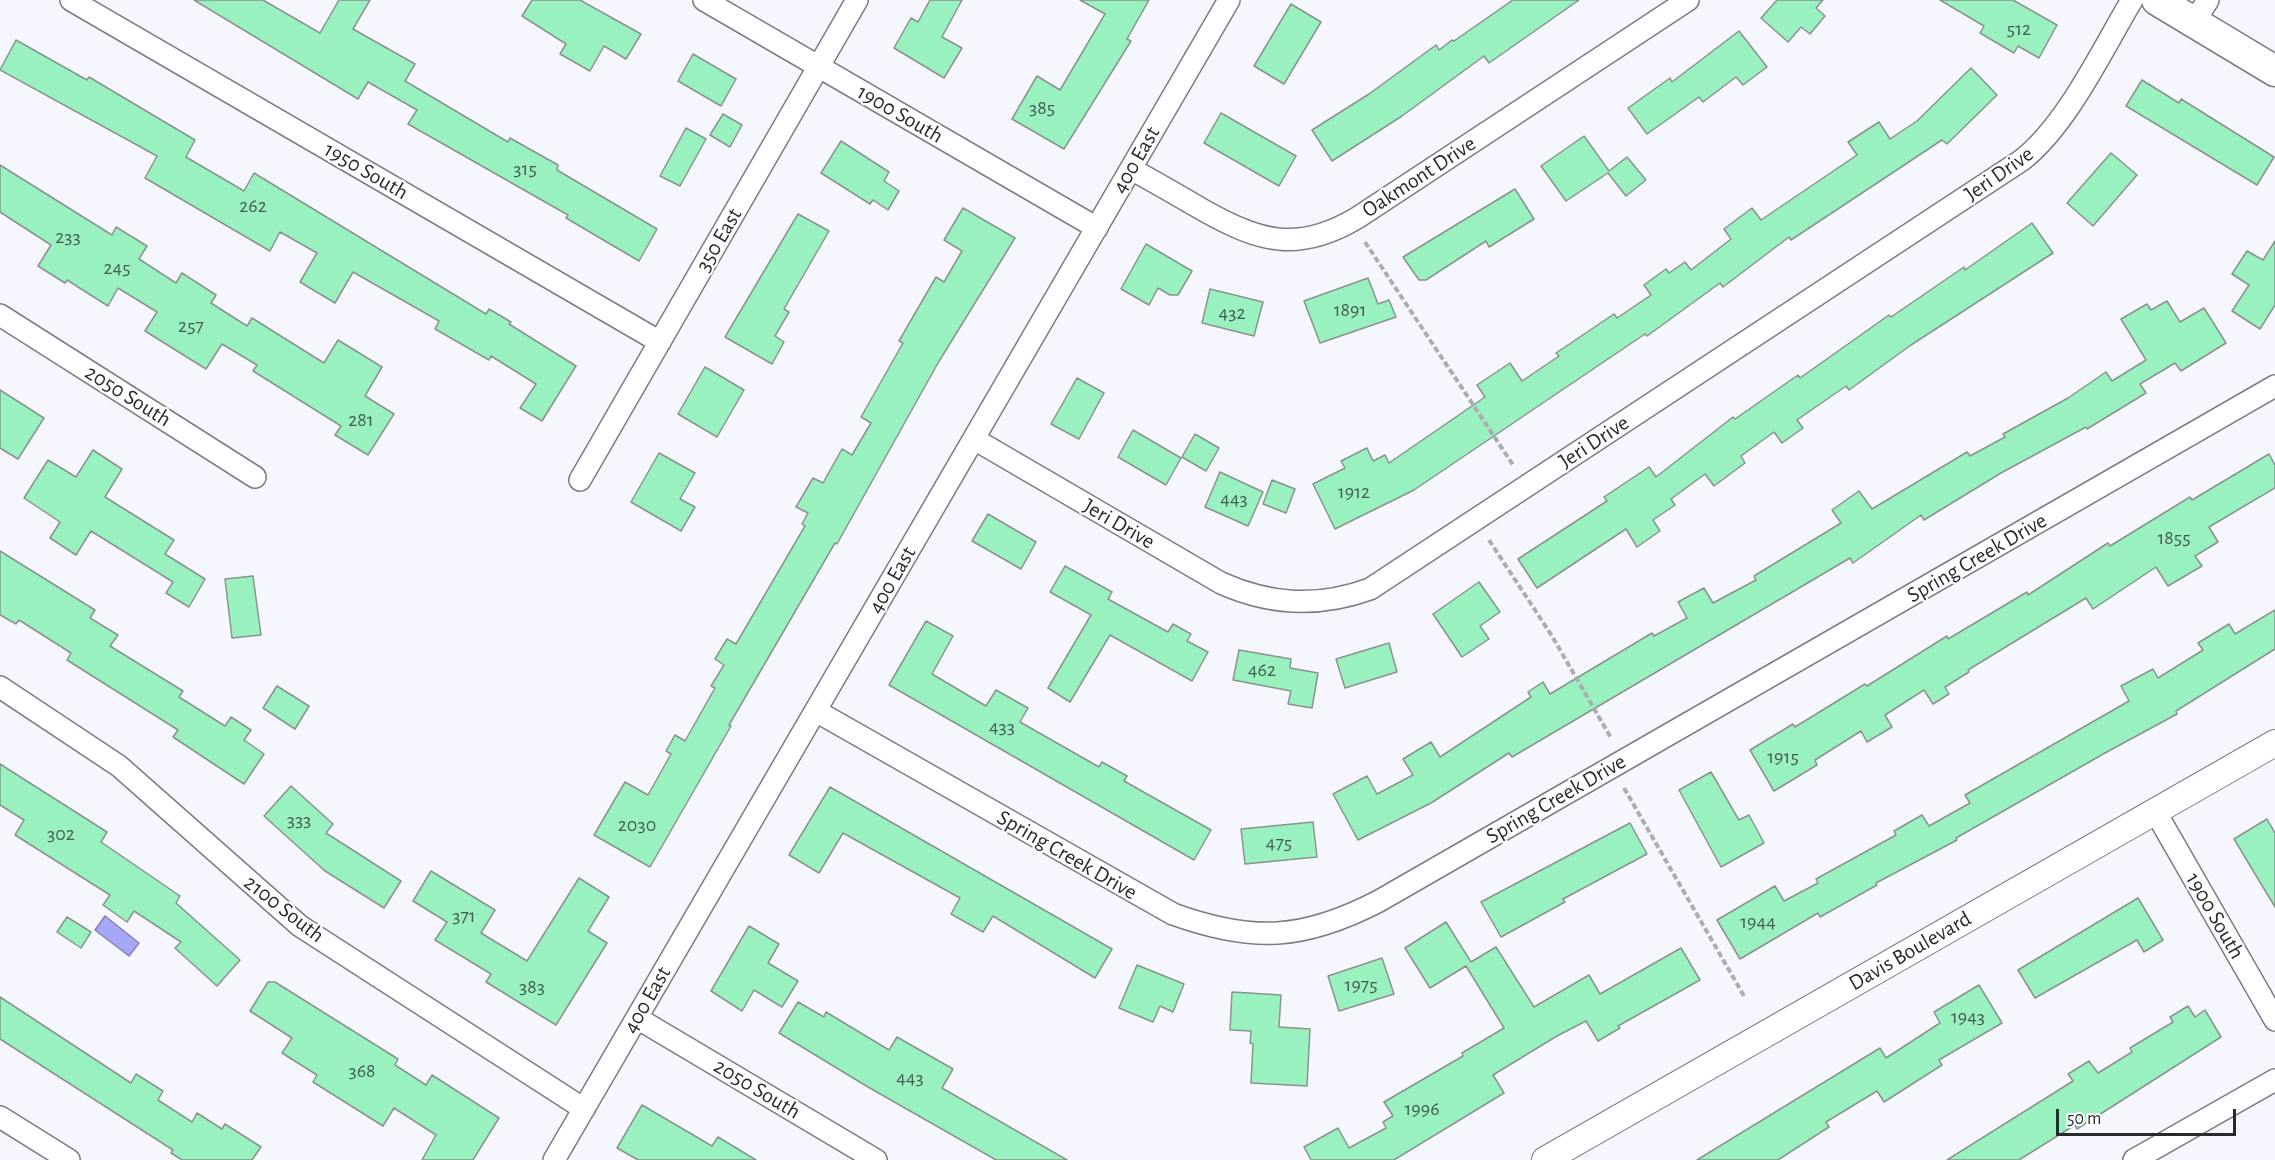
<!DOCTYPE html>
<html>
<head>
<meta charset="utf-8">
<style>
	body { margin:0 }
	#map { position:relative; width:2275px; height:1160px; overflow:hidden; background:#f6f6ff; font-family:"Alegreya Sans",sans-serif }
	canvas { display:block }
	.scale { position:absolute; left:2056px; top:1109px; width:180px; height:27px; box-sizing:border-box; border:3px solid #2a2a2e; border-top:0; padding-left:8px; font-size:18px; line-height:21px; white-space:nowrap; color:#2a2a2e; -webkit-text-stroke:4px #fff; paint-order:stroke }
</style>
</head>
<body>
<div id="map">
<canvas width="2275" height="1160"></canvas>
<div class="scale">50 m</div>
</div>
<script>
const ctx = document.querySelector('canvas').getContext('2d');
ctx.lineJoin = 'round';
function paint(path, color) {
  ctx.fillStyle = color;
  ctx.fill(path, 'evenodd');
}
function stroke(path, color, width, dash) {
  ctx.strokeStyle = color;
  ctx.lineWidth = width;
  ctx.lineCap = dash ? 'butt' : 'round';
  ctx.setLineDash(dash || []);
  ctx.stroke(path);
}
function drawText(font, color, halo, rows, align = 'center') {
  ctx.font = font + ' "Alegreya Sans",sans-serif';
  ctx.lineWidth = 4.5;
  ctx.setLineDash([]);
  ctx.textBaseline = 'middle';
  ctx.strokeStyle = halo;
  ctx.fillStyle = color;
  for (const [text, x, y, turn = 0] of rows) {
    ctx.save();
    ctx.translate(x, y);
    ctx.rotate((+turn || 0) * Math.PI / 180);
    ctx.textAlign = isNaN(turn) ? turn : align;
    if (halo) ctx.strokeText(text, 0, 0);
    ctx.fillText(text, 0, 0);
    ctx.restore();
  }
}
const water = new Path2D(`
	M 105,916 L 139,943 L 129,956 L 95,930 Z`);
paint(water, '#a6a7f5');
stroke(water, '#8182b9', 1.5);
const building = new Path2D(`
	M 194,0 L 263,0 L 320,33 L 339,0 L 370,0 L 353,29 L 415,64 L 405,81 L 508,142 L 510,138 L 558,165 L 557,170 L 657,229 L 639,261 L 566,218 L 568,215 L 408,124 L 417,110 L 368,82 L 358,99 Z
	M 532,0 L 580,0 L 641,34 L 626,59 L 604,46 L 590,71 L 560,54 L 566,44 L 522,16 Z
	M 930,0 L 962,0 L 942,37 L 962,48 L 944,78 L 894,48 L 911,18 L 918,22 Z
	M 1080,0 L 1149,0 L 1127,39 L 1131,41 L 1064,149 L 1012,119 L 1037,76 L 1060,90 L 1105,14 Z
	M 1513,0 L 1579,0 L 1489,63 L 1484,56 L 1402,116 L 1332,161 L 1312,130 L 1369,94 L 1436,45 L 1439,50 L 1452,40 L 1454,41 Z
	M 1777,0 L 1823,0 L 1816,8 L 1825,16 L 1810,34 L 1801,27 L 1788,42 L 1761,18 Z
	M 1940,0 L 2013,0 L 2057,25 L 2039,58 L 2018,46 L 2014,53 L 1980,33 L 1984,26 Z
	M 1291,4 L 1321,22 L 1284,84 L 1254,66 Z
	M 1739,31 L 1767,67 L 1743,85 L 1736,77 L 1703,102 L 1699,97 L 1647,134 L 1628,108 L 1670,78 L 1672,82 Z
	M 16,40 L 87,80 L 89,77 L 195,140 L 186,157 L 244,191 L 254,173 L 486,314 L 489,309 L 511,322 L 509,324 L 576,366 L 542,421 L 520,408 L 536,384 L 491,356 L 489,360 L 435,329 L 439,321 L 353,272 L 335,303 L 300,282 L 317,253 L 280,232 L 270,251 L 145,178 L 157,156 L 0,70 Z
	M 693,54 L 736,79 L 721,106 L 678,81 Z
	M 1971,68 L 1997,95 L 1947,144 L 1942,140 L 1791,240 L 1789,237 L 1723,287 L 1720,283 L 1647,336 L 1645,334 L 1414,490 L 1335,529 L 1313,484 L 1345,468 L 1341,461 L 1367,448 L 1373,461 L 1385,455 L 1389,463 L 1485,397 L 1477,385 L 1510,363 L 1522,381 L 1559,356 L 1556,353 L 1614,314 L 1617,318 L 1651,295 L 1644,285 L 1666,269 L 1669,273 L 1685,262 L 1691,270 L 1731,239 L 1724,229 L 1752,208 L 1761,220 L 1857,155 L 1848,142 L 1879,122 L 1890,139 L 1917,121 Z
	M 2142,80 L 2179,103 L 2181,99 L 2274,157 L 2257,185 L 2126,106 Z
	M 1221,113 L 1296,156 L 1279,186 L 1204,143 Z
	M 723,114 L 742,125 L 730,147 L 710,135 Z
	M 686,128 L 706,139 L 680,186 L 660,176 Z
	M 1584,136 L 1609,171 L 1627,157 L 1646,180 L 1626,196 L 1608,173 L 1566,201 L 1541,166 Z
	M 841,141 L 889,172 L 884,181 L 899,191 L 888,210 L 873,200 L 870,204 L 821,173 Z
	M 2111,153 L 2137,175 L 2093,226 L 2067,203 Z
	M 0,165 L 112,235 L 116,227 L 147,246 L 139,259 L 176,283 L 182,273 L 216,295 L 211,303 L 247,326 L 252,318 L 324,363 L 338,340 L 382,367 L 365,396 L 394,414 L 368,455 L 335,435 L 341,426 L 253,371 L 257,365 L 222,344 L 206,369 L 145,331 L 157,312 L 118,288 L 108,306 L 67,280 L 65,283 L 38,266 L 51,245 L 0,212 Z
	M 1515,189 L 1534,219 L 1489,247 L 1486,241 L 1426,280 L 1419,280 L 1403,257 Z
	M 963,208 L 1015,238 L 938,363 L 837,544 L 835,543 L 729,725 L 731,726 L 650,867 L 594,835 L 625,782 L 648,795 L 671,754 L 666,751 L 675,735 L 685,741 L 715,688 L 711,686 L 724,665 L 715,659 L 727,639 L 736,644 L 805,526 L 802,524 L 808,513 L 796,507 L 813,478 L 823,483 L 842,449 L 852,455 L 871,423 L 861,417 L 903,343 L 899,341 L 936,277 L 944,282 L 962,251 L 944,240 Z
	M 798,214 L 829,231 L 784,309 L 789,312 L 775,336 L 784,342 L 772,364 L 725,337 Z
	M 2032,223 L 2053,253 L 1911,345 L 1849,390 L 1846,386 L 1797,420 L 1803,428 L 1782,443 L 1774,432 L 1741,456 L 1745,463 L 1714,486 L 1705,474 L 1671,499 L 1675,505 L 1653,520 L 1660,531 L 1637,547 L 1626,529 L 1537,588 L 1518,559 L 1607,501 L 1604,497 L 1649,467 L 1656,477 L 1733,417 L 1735,419 L 1798,375 L 1800,378 L 1889,315 L 1891,317 L 1964,267 L 1965,270 Z
	M 2275,241 L 2275,305 L 2260,329 L 2232,311 L 2249,285 L 2232,274 L 2247,251 L 2263,260 Z
	M 1146,244 L 1192,271 L 1178,295 L 1170,295 L 1158,288 L 1149,305 L 1121,289 Z
	M 1368,278 L 1378,304 L 1389,300 L 1396,317 L 1320,343 L 1304,301 Z
	M 1210,289 L 1263,302 L 1254,336 L 1202,323 Z
	M 2167,301 L 2180,322 L 2204,308 L 2226,343 L 2181,371 L 2175,363 L 2140,384 L 2146,393 L 2087,429 L 2086,427 L 2001,473 L 1924,520 L 1921,515 L 1853,563 L 1850,558 L 1512,757 L 1509,753 L 1431,803 L 1358,840 L 1333,794 L 1367,776 L 1377,794 L 1413,775 L 1403,759 L 1431,742 L 1440,757 L 1531,697 L 1528,692 L 1543,682 L 1550,694 L 1652,633 L 1654,636 L 1687,618 L 1678,602 L 1704,588 L 1713,603 L 1756,580 L 1754,576 L 1841,523 L 1832,510 L 1859,491 L 1872,509 L 1967,452 L 1970,456 L 2005,437 L 2003,434 L 2068,398 L 2106,372 L 2112,381 L 2146,360 L 2121,319 L 2147,304 L 2151,310 Z
	M 705,367 L 744,390 L 717,437 L 678,414 Z
	M 1077,378 L 1104,393 L 1079,439 L 1051,424 Z
	M 0,390 L 44,418 L 18,459 L 0,448 Z
	M 1133,430 L 1181,458 L 1166,485 L 1118,457 Z
	M 1195,434 L 1219,448 L 1206,471 L 1182,457 Z
	M 93,450 L 122,469 L 105,497 L 174,540 L 165,554 L 205,579 L 189,607 L 166,593 L 173,582 L 91,531 L 76,555 L 50,538 L 60,522 L 24,498 L 48,460 L 76,477 Z
	M 659,453 L 695,473 L 680,499 L 695,507 L 681,531 L 631,502 Z
	M 2269,454 L 2275,465 L 2275,488 L 2209,527 L 2218,542 L 2195,556 L 2202,566 L 2168,586 L 2156,567 L 2093,609 L 2086,598 L 1968,670 L 1969,672 L 1945,687 L 1949,694 L 1933,704 L 1924,690 L 1885,715 L 1892,727 L 1867,742 L 1861,731 L 1815,760 L 1817,765 L 1774,791 L 1750,750 L 1793,724 L 1795,727 L 1865,684 L 1867,686 L 1947,636 L 1948,639 L 2027,592 L 2028,595 L 2108,543 L 2110,546 L 2190,497 L 2192,500 Z
	M 1220,472 L 1263,492 L 1248,526 L 1205,507 Z
	M 1272,480 L 1295,489 L 1286,513 L 1263,504 Z
	M 988,514 L 1036,542 L 1021,569 L 972,541 Z
	M 0,551 L 95,610 L 90,618 L 118,635 L 110,646 L 183,691 L 179,697 L 225,726 L 231,717 L 251,730 L 244,740 L 264,754 L 244,784 L 173,737 L 178,730 L 67,660 L 71,653 L 19,620 L 16,624 L 0,615 Z
	M 1065,566 L 1112,592 L 1108,599 L 1168,632 L 1173,624 L 1191,634 L 1187,641 L 1208,652 L 1192,681 L 1110,635 L 1070,702 L 1048,688 L 1091,615 L 1050,592 Z
	M 253,576 L 261,635 L 232,638 L 225,579 Z
	M 1479,582 L 1500,612 L 1480,626 L 1489,639 L 1462,657 L 1433,614 Z
	M 2275,610 L 2275,649 L 2176,711 L 2177,714 L 2105,753 L 1956,838 L 1957,840 L 1876,883 L 1877,885 L 1820,917 L 1818,913 L 1740,959 L 1717,920 L 1775,886 L 1784,901 L 1818,883 L 1816,879 L 1896,835 L 1894,831 L 1922,815 L 1929,826 L 1970,803 L 1965,795 L 2129,701 L 2121,686 L 2153,669 L 2158,678 L 2203,650 L 2198,643 L 2229,624 L 2235,634 Z
	M 926,621 L 953,636 L 932,674 L 986,706 L 996,690 L 1028,708 L 1020,722 L 1099,767 L 1102,762 L 1127,776 L 1124,781 L 1211,830 L 1194,860 L 889,685 Z
	M 1389,643 L 1397,672 L 1345,688 L 1336,659 Z
	M 1239,650 L 1291,659 L 1290,668 L 1318,673 L 1312,708 L 1288,704 L 1291,691 L 1233,680 Z
	M 277,686 L 309,706 L 295,729 L 263,708 Z
	M 0,764 L 107,832 L 101,842 L 180,896 L 176,903 L 240,960 L 217,986 L 175,948 L 181,942 L 134,911 L 127,922 L 103,905 L 110,895 L 15,835 L 24,820 L 0,805 Z
	M 1711,772 L 1739,820 L 1749,815 L 1764,843 L 1721,867 L 1679,790 Z
	M 291,786 L 333,824 L 326,833 L 401,881 L 384,908 L 325,871 L 264,816 Z
	M 830,787 L 1112,949 L 1095,978 L 993,916 L 983,932 L 951,914 L 960,898 L 843,833 L 819,873 L 789,855 Z
	M 2267,819 L 2275,833 L 2275,907 L 2234,839 Z
	M 1313,822 L 1317,857 L 1245,864 L 1241,829 Z
	M 1630,823 L 1647,854 L 1563,899 L 1565,902 L 1501,937 L 1481,902 Z
	M 431,871 L 495,910 L 481,933 L 527,961 L 579,878 L 609,897 L 588,931 L 607,943 L 556,1025 L 486,982 L 491,974 L 435,940 L 447,922 L 413,901 Z
	M 2138,898 L 2163,940 L 2144,952 L 2137,940 L 2035,998 L 2018,970 Z
	M 67,917 L 91,932 L 81,948 L 57,932 Z
	M 1446,922 L 1471,962 L 1496,947 L 1534,1007 L 1589,975 L 1600,994 L 1681,948 L 1700,980 L 1618,1026 L 1620,1028 L 1598,1041 L 1586,1021 L 1557,1036 L 1493,1075 L 1504,1093 L 1394,1160 L 1311,1160 L 1304,1147 L 1338,1128 L 1349,1148 L 1386,1128 L 1383,1122 L 1393,1116 L 1384,1102 L 1463,1056 L 1462,1053 L 1504,1028 L 1466,966 L 1430,988 L 1405,948 Z
	M 749,926 L 779,944 L 768,963 L 798,981 L 782,1007 L 754,990 L 742,1011 L 711,991 Z
	M 1382,958 L 1394,994 L 1339,1011 L 1328,976 Z
	M 1137,965 L 1184,984 L 1173,1012 L 1160,1006 L 1153,1022 L 1119,1008 Z
	M 268,982 L 275,982 L 398,1059 L 395,1065 L 426,1085 L 432,1075 L 499,1118 L 473,1160 L 422,1160 L 436,1135 L 394,1108 L 383,1126 L 313,1082 L 317,1075 L 282,1053 L 292,1038 L 250,1011 Z
	M 1979,985 L 2002,1023 L 1939,1060 L 1942,1065 L 1884,1102 L 1877,1091 L 1826,1122 L 1829,1127 L 1778,1160 L 1697,1160 L 1880,1048 L 1886,1058 L 1940,1023 L 1934,1012 Z
	M 1232,992 L 1281,995 L 1279,1027 L 1310,1029 L 1307,1086 L 1251,1083 L 1253,1044 L 1250,1043 L 1251,1031 L 1230,1030 Z
	M 0,997 L 131,1083 L 136,1074 L 163,1091 L 158,1100 L 192,1122 L 197,1113 L 222,1129 L 225,1124 L 261,1147 L 252,1160 L 182,1160 L 171,1153 L 173,1150 L 0,1039 Z
	M 798,1002 L 824,1017 L 826,1012 L 889,1050 L 897,1037 L 953,1069 L 942,1088 L 1067,1160 L 996,1160 L 868,1087 L 779,1033 Z
	M 2188,1006 L 2195,1017 L 2205,1010 L 2221,1037 L 2077,1129 L 2075,1125 L 2019,1160 L 1947,1160 L 2073,1081 L 2068,1074 L 2089,1061 L 2098,1073 L 2132,1052 L 2130,1048 L 2173,1022 L 2170,1017 Z
	M 642,1105 L 712,1146 L 718,1137 L 756,1160 L 638,1160 L 617,1148 Z`);
paint(building, '#98f1bf');
stroke(building, '#8a938d', 1.5);
const minor = new Path2D(`
	M 71,0 L 660,342
	M 704,0 L 1097,228
	M 2194,22 L 2208,0
	M 1131,169 C 1155,182 1179,196 1203,210 C 1260,242 1298,253 1357,218 L 1688,0
	M 0,315 L 255,477
	M 974,439 L 1221,583 C 1270,605 1318,608 1370,589 L 2022,160 C 2067,125 2102,50 2132,0
	M 580,480 L 857,0
	M 0,687 L 119,766 L 300,926 L 584,1109
	M 816,711 L 1173,914 C 1253,943 1304,940 1379,901 L 2275,386
	M 2155,811 L 2275,1020
	M 637,1018 L 876,1160
	M 0,1117 L 69,1160
	M 554,1160 L 1229,0
	M 2134,1160 L 2275,1080`);
const tertiary = new Path2D(`
	M 1545,1160 L 2275,743`);
const secondary = new Path2D(`
	M 2157,0 L 2275,71`);
stroke(minor, '#7c7c85', 24);
stroke(tertiary, '#7c7c85', 28);
stroke(secondary, '#7c7c85', 33);
stroke(new Path2D(`
	M 1365,242 L 1513,465
	M 1489,540 L 1552,636 L 1611,738
	M 1624,788 L 1744,996`), '#acacb3', 4, [6, 3]);
stroke(minor, '#fff', 21);
stroke(tertiary, '#fff', 26);
stroke(secondary, '#fff', 30);
drawText('20px', '#465c52', null, [
	["512",2019,29],
	["385",1042,108],
	["315",525,169],
	["262",253,206],
	["233",68,237],
	["245",117,268],
	["1891",1350,310],
	["432",1232,313],
	["257",191,326],
	["281",361,420],
	["1912",1354,492],
	["443",1234,499],
	["1855",2174,538],
	["462",1262,670],
	["433",1002,727],
	["1915",1783,757],
	["333",299,820],
	["2030",637,825],
	["302",61,834],
	["475",1279,843],
	["371",464,916],
	["1944",1758,922],
	["1975",1361,985],
	["383",532,987],
	["1943",1968,1017],
	["368",362,1071],
	["443",910,1078],
	["1996",1422,1109]
]);
drawText('22px', '#2a2a2e', '#fff', [
	["1900 South",900,114,30],
	["400 East",1136,160,-60],
	["1950 South",366,171,30],
	["Jeri Drive",1999,174,-35],
	["Oakmont Drive",1419,177,-33],
	["350 East",719,240,-60],
	["2050 South",128,396,32],
	["Jeri Drive",1594,442,-33],
	["Jeri Drive",1119,524,30],
	["Spring Creek Drive",1977,558,-30],
	["400 East",892,580,-60],
	["Spring Creek Drive",1556,799,-30],
	["Spring Creek Drive",1067,855,30],
	["2100 South",284,909,38],
	["1900 South",2215,916,60],
	["Davis Boulevard",1910,951,-30],
	["400 East",647,1000,-60],
	["2050 South",757,1089,31]
]);
</script>
</body>
</html>
